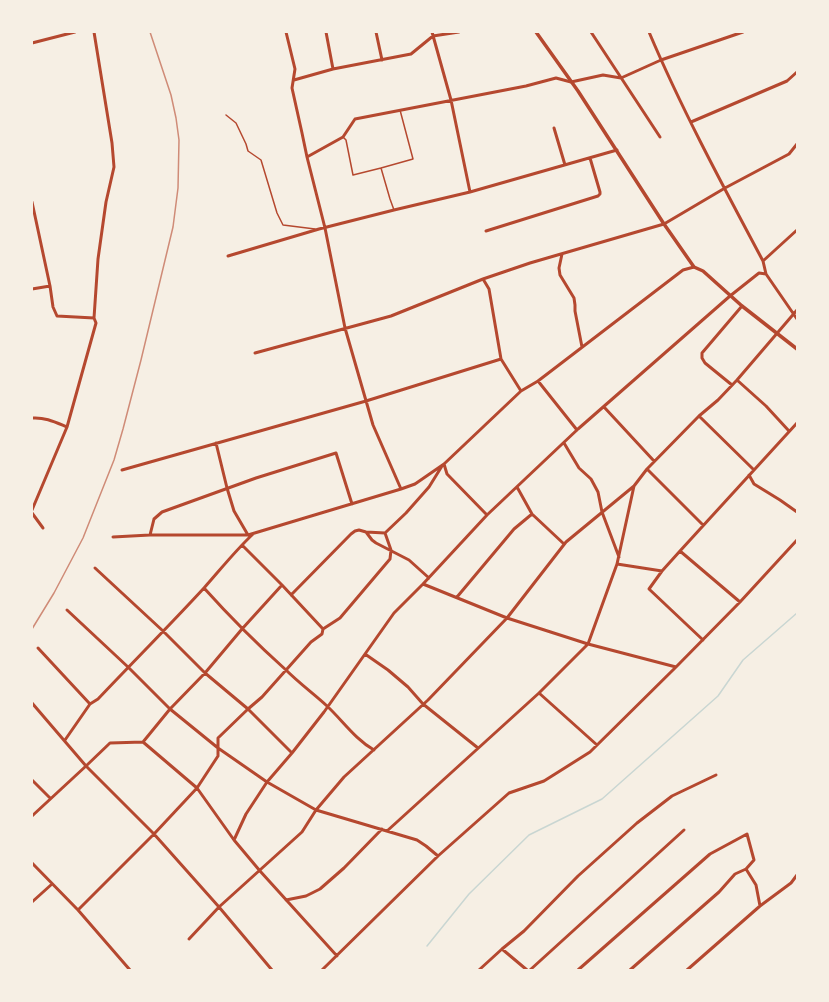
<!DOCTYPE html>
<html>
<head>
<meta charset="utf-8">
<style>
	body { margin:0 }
	#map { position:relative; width:829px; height:1002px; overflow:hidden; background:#f6efe4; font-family:Montserrat,sans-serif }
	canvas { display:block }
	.frame { position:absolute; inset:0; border:33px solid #f6efe4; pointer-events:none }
</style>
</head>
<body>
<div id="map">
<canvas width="829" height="1002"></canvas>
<div class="frame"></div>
</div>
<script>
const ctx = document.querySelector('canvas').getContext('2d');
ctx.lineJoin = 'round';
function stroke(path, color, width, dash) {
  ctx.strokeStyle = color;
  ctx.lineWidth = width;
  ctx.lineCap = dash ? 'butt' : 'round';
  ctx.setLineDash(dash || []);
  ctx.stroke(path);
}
stroke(new Path2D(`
	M 427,946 L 469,894 L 529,835 L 602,799 L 718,696 L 743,660 L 797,613`), '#c9d6d2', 1.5);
stroke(new Path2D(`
	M 226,115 L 236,123 L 246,144 L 248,151 L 261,160 L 277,213 L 283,225 L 315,229
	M 343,137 L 346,140 L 353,175 L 381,168 L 390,199 L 394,210
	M 381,168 L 413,159 L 400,110`), '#b5482f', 1.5);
stroke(new Path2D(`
	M 286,32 L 295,69 L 292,88 L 302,133 L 307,157 L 325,228 L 345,328 L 373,425 L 401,489
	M 326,32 L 333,69
	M 376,32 L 382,60
	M 432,32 L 451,100 L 470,192
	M 591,32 L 660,137
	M 649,32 C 682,110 723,186 763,261 L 766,274 L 797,319
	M 32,43 L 75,32
	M 294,80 L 333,69 L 411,54 L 433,36 L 459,32
	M 691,122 L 787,81 L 797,72
	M 554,128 L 565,165
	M 307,157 L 343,137 L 355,119 L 526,86 L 556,78 L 571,82 L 603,75 L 621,78 L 661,60 L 743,32
	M 32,202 L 50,286 L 53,307 L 57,316 L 94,318
	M 486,231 L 598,196 L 600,194 L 600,192 L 590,158
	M 562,254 L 559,268 L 560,275 L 574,298 L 575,305 L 575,311 L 582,347
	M 228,256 L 319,229 L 394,210 L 470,192 L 617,150
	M 763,261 L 797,230
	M 483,279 L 489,289 L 501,359 L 521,391
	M 32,289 L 50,286
	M 255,353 L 391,316 L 483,279 L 530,263 L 664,224 L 725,188 L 789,154 L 797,144
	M 737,380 L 766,406 L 789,431
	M 538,381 L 577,430
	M 732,385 L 705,363 L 702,358 L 702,353 L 742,306
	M 604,407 L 654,461
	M 699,416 L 754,470
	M 32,418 C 45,417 55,422 67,427
	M 216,443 L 227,488 L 234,511 L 248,535
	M 564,443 L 579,468 L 591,479 L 598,492 L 602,512 L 619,557
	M 444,464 L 447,474 L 487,515
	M 647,469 L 703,525
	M 122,470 L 366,401 L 501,359
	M 749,475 L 754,484 L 780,500 L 797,512
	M 517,487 L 532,514 L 564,544
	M 32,510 L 67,427 L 96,323 L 94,318 L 98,259 L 106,202 L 114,167 L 112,143 L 94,32
	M 32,513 L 43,528
	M 366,532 L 372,540 L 376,543 L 409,560 L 429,578
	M 150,535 L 154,519 L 162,512 L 256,478 L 336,453 L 352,504
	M 113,537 L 150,535 L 248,535 L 401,489 L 415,484 L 444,464 L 521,391 L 538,381 L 683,270 L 694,267
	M 242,545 L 282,585 L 323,629
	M 680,551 L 740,602
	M 617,564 L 634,486
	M 95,568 L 163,631 L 205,673 L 248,709 L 292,753
	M 662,571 L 649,589 L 703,640
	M 423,584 L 507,618 L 588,644 L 676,667
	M 204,588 C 230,617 257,644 286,670 C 299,683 314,694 327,706 C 343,721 355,739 374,750
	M 291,595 L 351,534 L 355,531 L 359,530 L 366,532 L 385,533
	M 457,597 L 514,529 L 532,514
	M 67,610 L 128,667 L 170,709 L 218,748 L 267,782 L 316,810 L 417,840 L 426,846 L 438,856
	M 38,648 L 90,704
	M 365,654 L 388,670 L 408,687 L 423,704 L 478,748
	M 539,693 L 597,745
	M 32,703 L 86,766 L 154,834 L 219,907 L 272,970
	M 65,740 L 90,704 L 98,699 C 133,662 169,626 204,588 C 220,570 235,551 253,534
	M 143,742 L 197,788 L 234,840 L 260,871 L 337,956
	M 32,780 L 50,798
	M 32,816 L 86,766 L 110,743 L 143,742 L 170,709 L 205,673 L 242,629 L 282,585
	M 387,831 L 539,693 L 588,644 L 617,564 L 662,571 L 680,551 L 797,423
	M 234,840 L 246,814 L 267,782 L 292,753 L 324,712 L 394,613 L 423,584 L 487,515 L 578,429 L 730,296 L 759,273 L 766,274
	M 32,863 L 78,910 L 130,970
	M 746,869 L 756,885 L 760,906
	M 286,900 L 306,896 L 320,889 L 344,868 L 382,829
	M 32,902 L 52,884
	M 78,910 L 154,834 L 197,788 L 218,756 L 218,738 L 248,709 L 262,697 L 311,642 L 322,634 L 323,629 L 340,618 L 390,559 L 391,550 L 385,533 L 406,513 L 429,487 L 442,466
	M 189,939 L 219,907 L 302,832 L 316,810 L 344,777 L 428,700 L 507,618 L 566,542 L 634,486 L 647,469 L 699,416 L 718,400 L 737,380 L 797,310
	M 502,949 L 527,970
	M 322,970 L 438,856 L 509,793 L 544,781 L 590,752 L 676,667 L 740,602 L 797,540
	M 479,970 L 502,949 L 524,931 L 578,876 L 637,823 L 672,796 L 716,775
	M 530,970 L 684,830
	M 578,970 L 710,854 L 747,834 L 754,860 L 746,869 L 735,874 L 719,892 L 630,970
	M 687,970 L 760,906 L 791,883 L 797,875`), '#b5482f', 3);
stroke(new Path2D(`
	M 536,32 L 578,91 L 664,224 L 694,267 L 703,271 L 742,306 L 797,349`), '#b5482f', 3.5);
stroke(new Path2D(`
	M 32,629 L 54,593 L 83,538 L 114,460 L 123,429 L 141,360 L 173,227 L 178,188 L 179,140 L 176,118 L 171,95 L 150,32`), '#cf8b77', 1.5);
</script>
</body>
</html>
